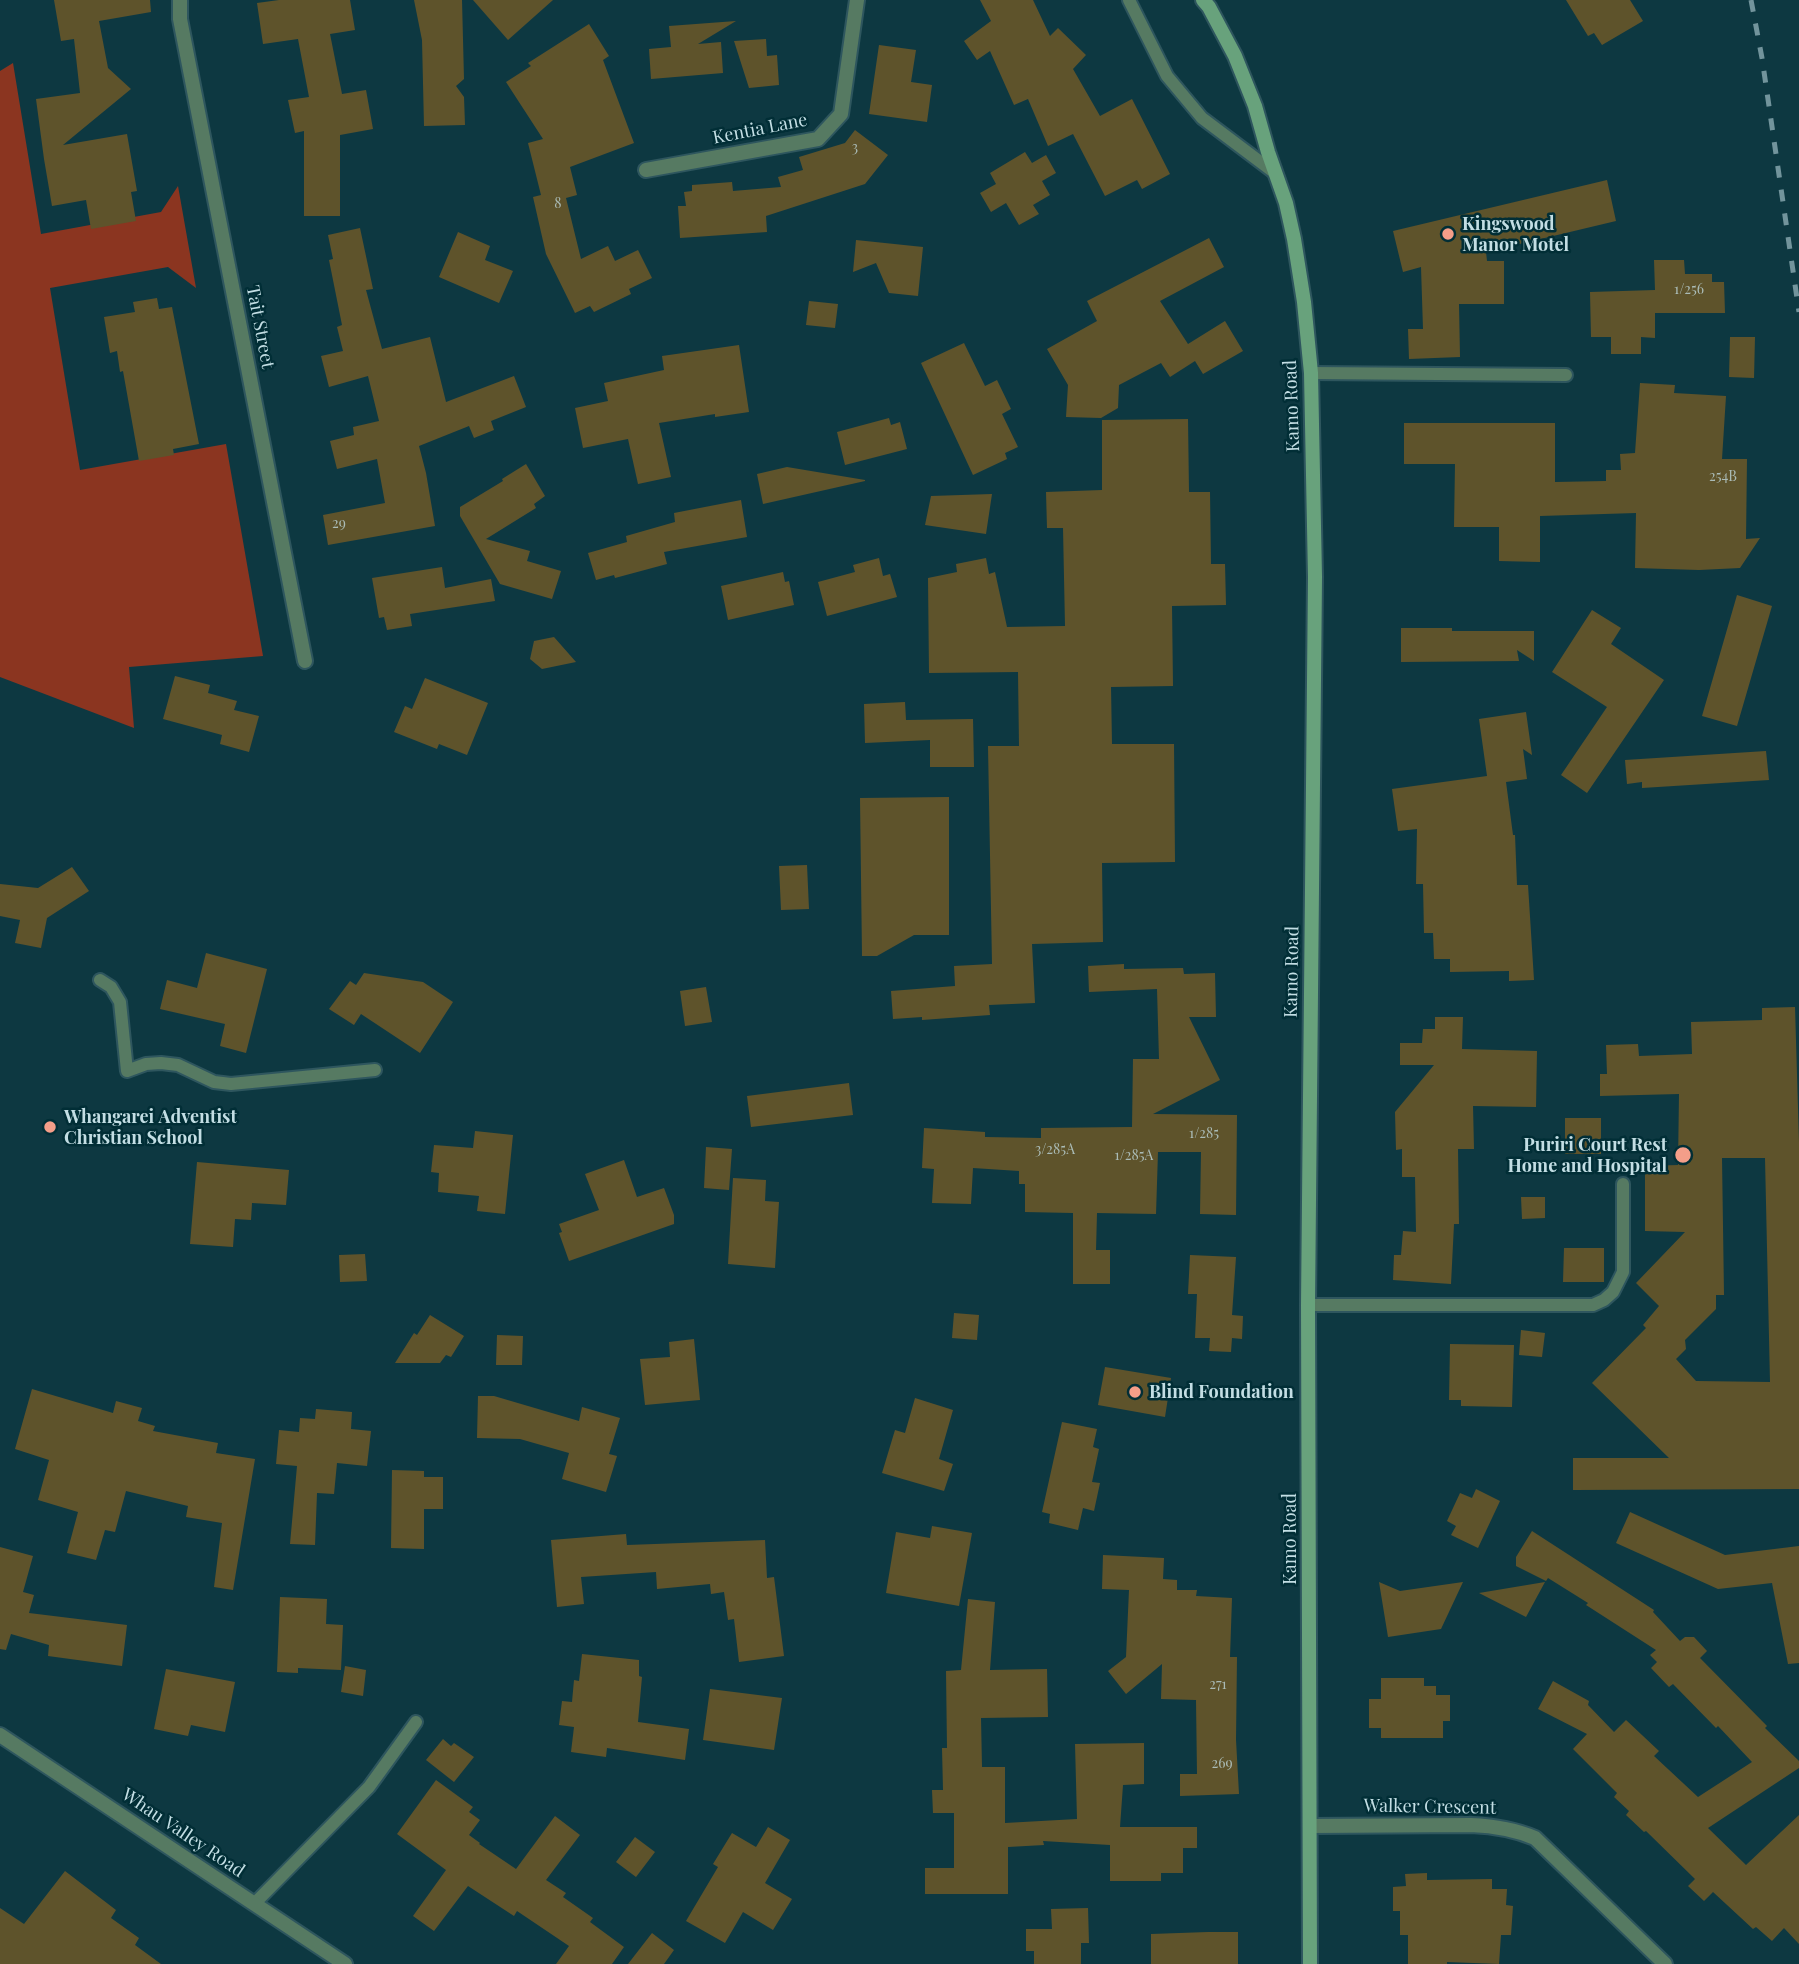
<!DOCTYPE html>
<html>
<head>
<meta charset="utf-8">
<style>
	body { margin:0 }
	canvas { display:block; background:#0d3841 }
</style>
</head>
<body>
<canvas width="1799" height="1964"></canvas>
<script>
const ctx = document.querySelector('canvas').getContext('2d');
ctx.lineJoin = 'round';
function paint(path, color) {
  ctx.fillStyle = color;
  ctx.fill(path, 'evenodd');
}
function stroke(path, color, width, dash) {
  ctx.strokeStyle = color;
  ctx.lineWidth = width;
  ctx.lineCap = dash ? 'butt' : 'round';
  ctx.setLineDash(dash || []);
  ctx.stroke(path);
}
function drawText(font, color, halo, rows, align = 'center') {
  ctx.font = font + ' "Playfair Display",serif';
  ctx.lineWidth = 5;
  ctx.setLineDash([]);
  ctx.textBaseline = 'middle';
  ctx.strokeStyle = halo;
  ctx.fillStyle = color;
  for (const [text, x, y, turn = 0] of rows) {
    ctx.save();
    ctx.translate(x, y);
    ctx.rotate((+turn || 0) * Math.PI / 180);
    ctx.textAlign = isNaN(turn) ? turn : align;
    if (halo) ctx.strokeText(text, 0, 0);
    ctx.fillText(text, 0, 0);
    ctx.restore();
  }
}
paint(new Path2D(`
	M 13,63 L 41,234 L 161,212 L 178,186 L 196,288 L 168,267 L 50,288 L 80,470 L 226,444 L 263,656 L 129,667 L 134,728 L 0,677 L 0,71 Z`), '#8b3520');
paint(new Path2D(`
	M 54,0 L 150,0 L 151,12 L 99,21 L 108,68 L 131,89 L 63,145 L 127,134 L 137,191 L 131,192 L 136,221 L 91,229 L 86,200 L 52,206 L 44,159 L 36,99 L 80,93 L 74,39 L 61,41 Z
	M 279,0 L 350,0 L 355,30 L 330,34 L 342,94 L 366,90 L 373,129 L 340,135 L 340,216 L 304,216 L 304,131 L 295,133 L 288,100 L 309,97 L 298,39 L 263,44 L 257,3 Z
	M 414,0 L 462,0 L 464,79 L 456,86 L 464,97 L 465,125 L 424,126 L 422,40 Z
	M 473,0 L 553,0 L 508,40 Z
	M 980,0 L 1033,0 L 1050,36 L 1058,28 L 1086,55 L 1073,69 L 1100,116 L 1132,99 L 1170,174 L 1142,189 L 1137,180 L 1105,196 L 1073,134 L 1048,146 L 1028,99 L 1014,105 L 990,51 L 977,60 L 964,41 L 991,21 Z
	M 1566,0 L 1630,0 L 1643,21 L 1602,45 L 1594,33 L 1588,36 Z
	M 736,21 L 698,44 L 721,42 L 723,73 L 651,79 L 649,49 L 671,47 L 669,26 Z
	M 589,24 L 609,56 L 603,60 L 634,143 L 570,167 L 577,195 L 566,198 L 581,259 L 608,246 L 615,261 L 638,250 L 652,278 L 629,289 L 631,294 L 594,312 L 590,306 L 575,313 L 546,254 L 533,197 L 541,195 L 528,143 L 543,139 L 506,82 L 531,66 L 528,63 Z
	M 766,39 L 767,56 L 777,55 L 779,85 L 749,88 L 734,41 Z
	M 879,45 L 916,50 L 911,82 L 932,85 L 927,122 L 869,114 Z
	M 855,130 L 888,155 L 865,184 L 766,216 L 767,232 L 680,238 L 678,206 L 686,206 L 684,192 L 692,191 L 692,185 L 732,182 L 733,191 L 781,187 L 778,177 L 803,170 L 799,157 L 845,143 Z
	M 1025,152 L 1032,163 L 1046,155 L 1056,173 L 1042,181 L 1050,195 L 1033,205 L 1039,214 L 1019,225 L 1006,203 L 991,212 L 980,193 L 996,184 L 990,173 Z
	M 1607,180 L 1616,221 L 1486,252 L 1487,261 L 1504,261 L 1504,304 L 1459,304 L 1460,357 L 1409,359 L 1408,329 L 1423,329 L 1421,267 L 1403,272 L 1393,231 Z
	M 360,228 L 373,289 L 366,290 L 382,349 L 430,337 L 446,402 L 514,376 L 526,407 L 491,421 L 494,430 L 474,438 L 469,426 L 419,446 L 426,473 L 435,526 L 328,545 L 323,515 L 385,503 L 377,459 L 337,469 L 330,441 L 354,435 L 353,427 L 379,421 L 368,376 L 329,387 L 321,356 L 343,351 L 337,327 L 342,325 L 329,260 L 333,259 L 328,235 Z
	M 458,232 L 490,246 L 485,260 L 513,271 L 499,303 L 439,277 Z
	M 1209,238 L 1224,267 L 1160,301 L 1188,344 L 1225,321 L 1243,351 L 1203,374 L 1195,361 L 1170,377 L 1161,363 L 1119,385 L 1118,408 L 1101,418 L 1066,417 L 1068,385 L 1047,349 L 1097,321 L 1087,301 Z
	M 856,240 L 923,247 L 918,296 L 889,293 L 876,263 L 853,272 Z
	M 1654,260 L 1684,260 L 1685,274 L 1712,274 L 1712,282 L 1724,282 L 1725,313 L 1655,313 L 1655,338 L 1641,337 L 1641,354 L 1611,354 L 1611,337 L 1591,337 L 1590,292 L 1655,290 Z
	M 157,298 L 159,309 L 172,307 L 199,444 L 173,449 L 174,455 L 139,461 L 123,371 L 120,372 L 117,351 L 110,353 L 104,317 L 135,312 L 133,302 Z
	M 809,301 L 838,304 L 835,328 L 806,325 Z
	M 1730,337 L 1755,337 L 1754,378 L 1729,377 Z
	M 964,343 L 985,386 L 997,380 L 1011,409 L 1002,414 L 1018,447 L 1005,453 L 1007,459 L 973,475 L 921,363 Z
	M 739,345 L 749,412 L 715,417 L 715,414 L 659,423 L 671,477 L 638,484 L 628,439 L 583,448 L 575,408 L 608,401 L 604,383 L 664,370 L 662,356 Z
	M 1640,383 L 1675,385 L 1674,393 L 1726,396 L 1722,459 L 1747,459 L 1746,539 L 1760,538 L 1740,568 L 1699,570 L 1635,568 L 1636,513 L 1540,516 L 1540,562 L 1499,561 L 1499,527 L 1454,527 L 1455,464 L 1404,464 L 1404,423 L 1555,423 L 1555,482 L 1606,481 L 1606,470 L 1621,470 L 1620,454 L 1635,453 Z
	M 889,418 L 891,425 L 900,422 L 907,449 L 845,465 L 837,432 Z
	M 1188,419 L 1189,492 L 1210,492 L 1211,564 L 1225,564 L 1226,605 L 1172,606 L 1173,686 L 1111,687 L 1112,744 L 1174,744 L 1175,862 L 1102,863 L 1103,942 L 1032,944 L 1035,1003 L 989,1005 L 990,1015 L 922,1020 L 922,1017 L 893,1019 L 891,991 L 955,986 L 954,966 L 992,964 L 988,746 L 1019,746 L 1018,672 L 929,673 L 928,578 L 957,572 L 956,564 L 986,558 L 989,574 L 995,572 L 1007,627 L 1065,626 L 1063,528 L 1047,528 L 1046,492 L 1102,490 L 1102,420 Z
	M 526,464 L 545,496 L 534,504 L 536,508 L 486,539 L 530,551 L 527,561 L 561,571 L 552,599 L 500,584 L 460,516 L 460,507 L 503,481 L 502,479 Z
	M 787,467 L 865,480 L 865,481 L 763,504 L 757,474 Z
	M 992,494 L 986,534 L 925,525 L 931,496 Z
	M 741,500 L 747,537 L 664,552 L 667,564 L 615,578 L 614,575 L 596,580 L 588,553 L 627,542 L 626,536 L 675,522 L 674,513 Z
	M 879,558 L 883,576 L 890,574 L 897,597 L 827,616 L 818,582 L 855,572 L 853,565 Z
	M 442,567 L 445,588 L 491,579 L 495,601 L 410,614 L 412,626 L 387,630 L 384,617 L 379,618 L 372,578 Z
	M 783,572 L 785,582 L 789,581 L 794,605 L 728,620 L 721,586 Z
	M 1737,595 L 1772,606 L 1737,726 L 1702,716 Z
	M 1592,610 L 1621,628 L 1611,644 L 1664,680 L 1587,793 L 1561,775 L 1607,707 L 1552,672 Z
	M 1401,628 L 1452,628 L 1452,631 L 1534,631 L 1534,661 L 1517,650 L 1519,661 L 1401,662 Z
	M 554,637 L 576,662 L 542,669 L 530,659 L 534,641 Z
	M 175,676 L 210,685 L 208,693 L 237,701 L 234,710 L 259,716 L 249,752 L 220,744 L 222,735 L 163,719 Z
	M 425,678 L 488,703 L 467,755 L 439,744 L 437,749 L 394,732 L 405,706 L 412,709 Z
	M 905,702 L 906,720 L 973,719 L 974,767 L 930,767 L 930,740 L 865,743 L 864,704 Z
	M 1526,712 L 1532,755 L 1523,749 L 1527,779 L 1506,782 L 1513,835 L 1515,835 L 1517,885 L 1528,885 L 1534,980 L 1509,981 L 1509,971 L 1450,972 L 1450,959 L 1434,959 L 1433,933 L 1424,933 L 1423,884 L 1416,884 L 1417,829 L 1398,831 L 1392,789 L 1487,776 L 1479,719 Z
	M 1766,751 L 1769,780 L 1642,788 L 1642,782 L 1627,784 L 1625,760 Z
	M 949,797 L 949,935 L 914,935 L 877,956 L 862,956 L 860,798 Z
	M 807,865 L 809,909 L 781,910 L 779,866 Z
	M 72,867 L 89,891 L 47,918 L 41,948 L 15,943 L 20,920 L 0,916 L 0,884 L 38,888 Z
	M 206,953 L 267,969 L 246,1053 L 220,1046 L 225,1024 L 160,1009 L 167,980 L 197,988 Z
	M 1124,964 L 1124,969 L 1183,968 L 1184,974 L 1215,973 L 1216,1017 L 1189,1017 L 1220,1080 L 1153,1114 L 1237,1115 L 1236,1215 L 1200,1214 L 1201,1152 L 1158,1152 L 1156,1214 L 1097,1213 L 1096,1250 L 1110,1250 L 1110,1284 L 1073,1284 L 1073,1213 L 1025,1212 L 1025,1184 L 1019,1184 L 1019,1171 L 973,1168 L 971,1204 L 932,1203 L 934,1169 L 922,1168 L 924,1128 L 985,1132 L 985,1137 L 1041,1138 L 1041,1128 L 1132,1127 L 1133,1059 L 1159,1059 L 1157,989 L 1089,992 L 1088,966 Z
	M 364,973 L 423,982 L 453,1002 L 420,1053 L 361,1014 L 354,1025 L 329,1009 L 350,981 L 356,985 Z
	M 706,987 L 712,1022 L 685,1026 L 680,991 Z
	M 1795,1007 L 1799,1142 L 1799,1489 L 1573,1490 L 1573,1458 L 1669,1458 L 1592,1383 L 1646,1328 L 1643,1325 L 1659,1306 L 1636,1283 L 1685,1232 L 1645,1231 L 1645,1166 L 1678,1165 L 1679,1094 L 1600,1096 L 1600,1074 L 1607,1074 L 1606,1045 L 1638,1044 L 1639,1056 L 1692,1054 L 1691,1022 L 1762,1020 L 1762,1008 ZM 1722,1158 L 1765,1158 L 1770,1382 L 1696,1381 L 1676,1359 L 1686,1349 L 1685,1340 L 1716,1309 L 1716,1295 L 1724,1295 Z
	M 1435,1017 L 1463,1017 L 1462,1049 L 1537,1051 L 1536,1107 L 1473,1106 L 1474,1149 L 1458,1149 L 1459,1224 L 1454,1224 L 1451,1284 L 1393,1280 L 1394,1255 L 1401,1255 L 1403,1231 L 1416,1232 L 1415,1177 L 1402,1177 L 1402,1149 L 1396,1150 L 1395,1112 L 1434,1065 L 1400,1065 L 1400,1043 L 1422,1043 L 1423,1029 L 1435,1029 Z
	M 849,1083 L 853,1115 L 751,1127 L 747,1096 Z
	M 1565,1118 L 1601,1118 L 1601,1154 L 1565,1154 Z
	M 475,1131 L 513,1135 L 505,1214 L 477,1211 L 479,1196 L 438,1192 L 439,1173 L 431,1172 L 434,1145 L 473,1148 Z
	M 706,1147 L 732,1149 L 729,1190 L 704,1188 Z
	M 624,1160 L 637,1197 L 664,1188 L 674,1215 L 674,1224 L 569,1261 L 559,1233 L 562,1232 L 559,1224 L 599,1210 L 585,1174 Z
	M 197,1162 L 289,1170 L 286,1205 L 252,1203 L 251,1220 L 235,1219 L 233,1247 L 190,1244 Z
	M 733,1178 L 766,1180 L 765,1201 L 779,1202 L 775,1268 L 728,1264 Z
	M 1521,1197 L 1545,1197 L 1545,1218 L 1522,1219 Z
	M 1564,1248 L 1604,1248 L 1604,1282 L 1563,1282 Z
	M 365,1254 L 367,1281 L 340,1282 L 339,1255 Z
	M 1190,1255 L 1236,1257 L 1232,1315 L 1243,1316 L 1242,1339 L 1232,1338 L 1231,1352 L 1209,1351 L 1210,1338 L 1195,1338 L 1197,1294 L 1188,1294 Z
	M 954,1313 L 979,1315 L 977,1340 L 952,1338 Z
	M 430,1315 L 464,1336 L 451,1357 L 446,1355 L 440,1363 L 395,1363 L 414,1333 L 417,1335 Z
	M 1521,1330 L 1545,1333 L 1542,1357 L 1519,1355 Z
	M 497,1335 L 523,1336 L 522,1365 L 496,1365 Z
	M 694,1339 L 700,1400 L 645,1405 L 640,1359 L 670,1357 L 669,1342 Z
	M 1450,1344 L 1514,1345 L 1512,1407 L 1461,1406 L 1461,1400 L 1449,1400 Z
	M 1105,1367 L 1171,1378 L 1165,1417 L 1098,1405 Z
	M 32,1389 L 113,1413 L 116,1401 L 142,1408 L 138,1421 L 155,1426 L 153,1431 L 218,1443 L 216,1453 L 255,1459 L 233,1590 L 214,1587 L 222,1523 L 186,1517 L 188,1506 L 126,1491 L 115,1532 L 105,1530 L 96,1560 L 67,1553 L 78,1512 L 38,1500 L 49,1460 L 15,1449 Z
	M 478,1396 L 494,1396 L 579,1421 L 582,1407 L 620,1418 L 609,1454 L 617,1456 L 606,1492 L 562,1479 L 569,1453 L 520,1439 L 477,1438 Z
	M 915,1398 L 953,1410 L 939,1459 L 953,1464 L 944,1491 L 882,1473 L 895,1430 L 905,1433 Z
	M 316,1409 L 352,1412 L 351,1429 L 371,1431 L 367,1466 L 337,1463 L 334,1494 L 317,1493 L 315,1545 L 290,1544 L 297,1466 L 276,1464 L 279,1430 L 299,1432 L 300,1418 L 315,1419 Z
	M 1062,1422 L 1097,1429 L 1093,1447 L 1099,1449 L 1092,1482 L 1100,1483 L 1094,1511 L 1083,1508 L 1078,1530 L 1049,1523 L 1050,1514 L 1042,1512 Z
	M 392,1470 L 424,1471 L 424,1477 L 443,1477 L 443,1509 L 424,1509 L 424,1549 L 391,1548 Z
	M 1476,1489 L 1500,1501 L 1478,1548 L 1451,1535 L 1456,1526 L 1447,1521 L 1460,1493 L 1472,1498 Z
	M 1630,1512 L 1725,1555 L 1799,1546 L 1799,1663 L 1788,1664 L 1772,1583 L 1718,1589 L 1616,1543 Z
	M 932,1526 L 972,1533 L 959,1606 L 886,1593 L 896,1532 L 930,1538 Z
	M 1532,1531 L 1654,1610 L 1653,1612 L 1680,1641 L 1685,1637 L 1694,1637 L 1707,1651 L 1700,1658 L 1767,1726 L 1765,1728 L 1799,1761 L 1799,1768 L 1708,1828 L 1746,1865 L 1799,1815 L 1799,1944 L 1784,1928 L 1772,1941 L 1756,1927 L 1753,1929 L 1713,1892 L 1704,1901 L 1688,1886 L 1695,1879 L 1646,1831 L 1644,1832 L 1626,1815 L 1629,1811 L 1614,1797 L 1617,1793 L 1573,1749 L 1587,1734 L 1538,1709 L 1553,1681 L 1589,1701 L 1588,1705 L 1614,1732 L 1626,1720 L 1659,1751 L 1654,1756 L 1698,1797 L 1752,1762 L 1718,1726 L 1716,1728 L 1673,1684 L 1669,1687 L 1651,1668 L 1657,1662 L 1650,1655 L 1656,1650 L 1586,1605 L 1588,1603 L 1548,1578 L 1546,1581 L 1516,1566 L 1516,1557 Z
	M 626,1534 L 627,1545 L 765,1540 L 767,1578 L 774,1577 L 784,1656 L 739,1662 L 734,1619 L 728,1620 L 724,1592 L 711,1594 L 710,1584 L 657,1589 L 656,1572 L 581,1577 L 584,1604 L 557,1607 L 551,1540 Z
	M 0,1547 L 33,1556 L 23,1592 L 34,1595 L 29,1613 L 127,1625 L 122,1666 L 48,1656 L 49,1645 L 11,1634 L 6,1650 L 0,1649 Z
	M 1103,1555 L 1164,1558 L 1163,1579 L 1177,1580 L 1177,1590 L 1197,1590 L 1196,1596 L 1232,1598 L 1230,1657 L 1237,1657 L 1236,1740 L 1239,1794 L 1180,1796 L 1180,1774 L 1197,1774 L 1196,1700 L 1161,1699 L 1162,1664 L 1126,1694 L 1108,1671 L 1126,1657 L 1129,1590 L 1102,1589 Z
	M 1379,1582 L 1400,1591 L 1463,1582 L 1441,1629 L 1388,1637 Z
	M 1545,1582 L 1526,1617 L 1479,1593 Z
	M 280,1597 L 327,1599 L 326,1624 L 343,1625 L 341,1670 L 298,1668 L 298,1673 L 277,1672 Z
	M 968,1599 L 995,1602 L 990,1670 L 1047,1669 L 1048,1717 L 981,1718 L 982,1767 L 1005,1767 L 1005,1823 L 1077,1819 L 1075,1744 L 1144,1743 L 1144,1784 L 1123,1785 L 1120,1827 L 1197,1827 L 1197,1848 L 1183,1848 L 1183,1873 L 1161,1873 L 1161,1881 L 1110,1881 L 1110,1845 L 1043,1841 L 1044,1845 L 1008,1847 L 1008,1894 L 925,1894 L 925,1868 L 954,1868 L 954,1813 L 933,1813 L 932,1790 L 943,1790 L 942,1748 L 947,1748 L 946,1671 L 961,1670 Z
	M 582,1654 L 639,1660 L 639,1676 L 642,1677 L 638,1722 L 689,1729 L 685,1760 L 607,1748 L 606,1757 L 571,1752 L 574,1727 L 559,1725 L 562,1701 L 572,1702 L 574,1680 L 579,1681 Z
	M 345,1666 L 366,1670 L 363,1696 L 341,1692 Z
	M 166,1669 L 235,1682 L 225,1732 L 191,1725 L 188,1736 L 154,1729 Z
	M 1381,1678 L 1424,1678 L 1424,1686 L 1436,1686 L 1436,1695 L 1450,1695 L 1450,1721 L 1443,1721 L 1443,1738 L 1381,1738 L 1381,1728 L 1369,1728 L 1369,1699 L 1381,1699 Z
	M 710,1689 L 782,1698 L 774,1750 L 703,1740 Z
	M 443,1739 L 451,1746 L 454,1743 L 474,1757 L 454,1782 L 426,1760 Z
	M 436,1780 L 473,1807 L 469,1812 L 480,1820 L 469,1835 L 480,1843 L 479,1844 L 516,1869 L 555,1816 L 580,1835 L 546,1880 L 566,1893 L 563,1897 L 593,1918 L 590,1922 L 624,1947 L 612,1964 L 556,1964 L 569,1946 L 517,1911 L 514,1916 L 468,1886 L 434,1931 L 413,1916 L 446,1870 L 397,1834 Z
	M 768,1827 L 790,1840 L 765,1883 L 792,1899 L 773,1930 L 743,1912 L 725,1943 L 686,1921 L 718,1867 L 713,1864 L 732,1833 L 756,1847 Z
	M 635,1837 L 655,1852 L 636,1877 L 616,1862 Z
	M 65,1871 L 116,1910 L 111,1918 L 139,1938 L 135,1945 L 161,1964 L 0,1964 L 0,1908 L 24,1924 Z
	M 1427,1873 L 1427,1880 L 1492,1879 L 1492,1889 L 1507,1889 L 1506,1905 L 1513,1906 L 1511,1935 L 1501,1935 L 1499,1964 L 1447,1962 L 1447,1964 L 1408,1964 L 1408,1935 L 1400,1935 L 1400,1911 L 1393,1911 L 1393,1887 L 1406,1886 L 1405,1874 Z
	M 1088,1908 L 1089,1943 L 1081,1943 L 1081,1964 L 1034,1964 L 1034,1951 L 1026,1951 L 1026,1929 L 1052,1929 L 1051,1909 Z
	M 1208,1932 L 1238,1932 L 1238,1964 L 1151,1964 L 1151,1934 Z
	M 652,1933 L 674,1950 L 664,1964 L 628,1964 Z`), '#5e532b');
const service = new Path2D(`
	M 1129,0 L 1167,76 L 1202,118 L 1275,173
	M 1311,373 L 1566,375
	M 100,980 L 111,987 L 120,1002 L 127,1071 L 146,1064 L 161,1063 L 178,1065 L 214,1082 L 231,1084 L 375,1070
	M 1308,1305 L 1593,1305 L 1604,1300 L 1613,1292 L 1623,1272 L 1623,1184
	M 254,1904 L 369,1787 L 416,1722`);
const minor = new Path2D(`
	M 180,0 L 180,19 L 305,661
	M 646,170 L 818,139 L 841,114 L 857,0
	M 0,1735 L 345,1964
	M 1310,1826 L 1471,1825 C 1494,1826 1514,1829 1535,1838 L 1665,1964`);
const secondary = new Path2D(`
	M 1203,0 L 1209,7 L 1235,56 L 1255,106 L 1268,152 L 1286,203 L 1294,239 L 1304,302 L 1311,373 L 1315,577 L 1308,1305 L 1310,1964`);
stroke(service, '#2e565e', 16);
stroke(minor, '#2e565e', 18);
stroke(secondary, '#2e565e', 18);
stroke(service, '#567a62', 12);
stroke(minor, '#567a62', 14);
stroke(secondary, '#68a27c', 14);
stroke(new Path2D(`
	M 1751,0 L 1762,58 L 1799,312`), '#72949c', 5, [12, 12]);
for (const [x, y, r, color] of [
	[1448,234,7,"#f49e89"],
	[50,1127,7,"#f49e89"],
	[1683,1155,9,"#f49e89"],
	[1135,1392,7,"#f49e89"]
]) {
  const dot = new Path2D();
  dot.arc(x, y, r, 0, 2 * Math.PI);
  ctx.fillStyle = color;
  ctx.fill(dot);
  stroke(dot, '#012e36', 2.5);
}
drawText('14px', '#aabbb6', null, [
	["3",855,148],
	["8",558,204],
	["1/256",1689,290],
	["254B",1723,477],
	["29",339,524],
	["1/285",1204,1134],
	["3/285A",1055,1150],
	["1/285A",1134,1156],
	["271",1218,1685],
	["269",1222,1764]
]);
drawText('18px', '#c3dee4', '#012e36', [
	["Kentia Lane",760,129,-11],
	["Tait Street",260,327,79],
	["Kamo Road",1292,406,-92],
	["Kamo Road",1292,972,-89],
	["Kamo Road",1290,1539,-90],
	["Walker Crescent",1430,1807,1],
	["Whau Valley Road",183,1833,34]
]);
drawText('bold 18px', '#c3dee4', '#012e36', [
	["Kingswood",1462,224],
	["Manor Motel",1462,245],
	["Whangarei Adventist",64,1117],
	["Christian School",64,1138],
	["Puriri Court Rest",1667,1145,"right"],
	["Home and Hospital",1667,1166,"right"],
	["Blind Foundation",1149,1392]
], 'left');
</script>
</body>
</html>
